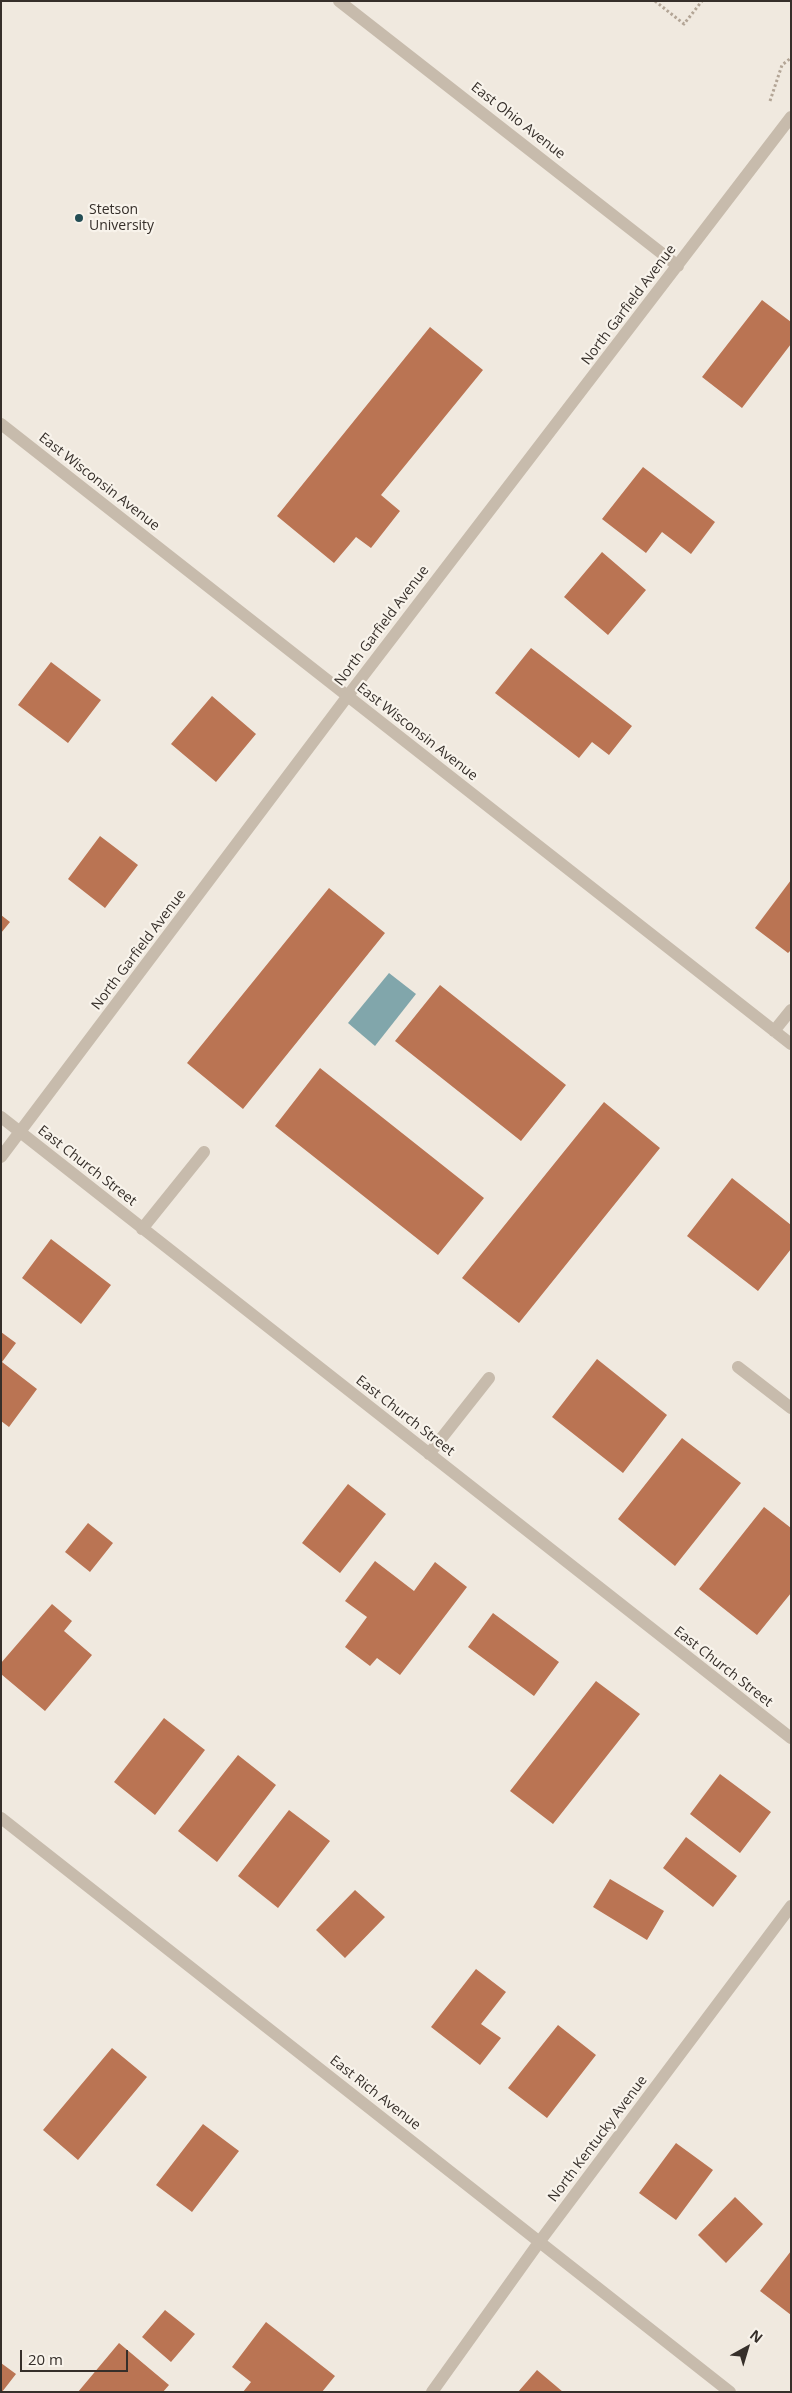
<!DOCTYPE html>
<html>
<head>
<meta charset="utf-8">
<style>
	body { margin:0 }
	#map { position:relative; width:792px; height:2393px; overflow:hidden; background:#f0e9df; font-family:"Open Sans",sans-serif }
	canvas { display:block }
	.frame { position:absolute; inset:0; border:2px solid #362f2a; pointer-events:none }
	.north { position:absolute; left:722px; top:2323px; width:50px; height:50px; -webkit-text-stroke:4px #f8f3eb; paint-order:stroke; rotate:39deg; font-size:14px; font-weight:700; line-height:20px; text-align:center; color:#362f2a }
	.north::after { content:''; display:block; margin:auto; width:18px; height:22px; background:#362f2a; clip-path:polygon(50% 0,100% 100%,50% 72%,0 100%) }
	.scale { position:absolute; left:20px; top:2350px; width:108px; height:22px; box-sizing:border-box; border:2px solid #362f2a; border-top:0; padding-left:6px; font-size:15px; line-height:18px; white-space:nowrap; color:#362f2a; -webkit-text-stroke:4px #f8f3eb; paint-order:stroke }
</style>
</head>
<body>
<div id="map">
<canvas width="792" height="2393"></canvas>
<div class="frame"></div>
<div class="north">N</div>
<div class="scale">20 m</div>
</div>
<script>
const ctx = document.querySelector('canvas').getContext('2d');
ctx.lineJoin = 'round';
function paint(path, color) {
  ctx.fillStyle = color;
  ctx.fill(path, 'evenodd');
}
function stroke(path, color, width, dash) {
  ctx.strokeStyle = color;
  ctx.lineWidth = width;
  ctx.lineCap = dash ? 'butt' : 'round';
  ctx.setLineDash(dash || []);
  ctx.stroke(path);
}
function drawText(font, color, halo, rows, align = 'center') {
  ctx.font = font + ' "Open Sans",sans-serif';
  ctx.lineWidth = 4.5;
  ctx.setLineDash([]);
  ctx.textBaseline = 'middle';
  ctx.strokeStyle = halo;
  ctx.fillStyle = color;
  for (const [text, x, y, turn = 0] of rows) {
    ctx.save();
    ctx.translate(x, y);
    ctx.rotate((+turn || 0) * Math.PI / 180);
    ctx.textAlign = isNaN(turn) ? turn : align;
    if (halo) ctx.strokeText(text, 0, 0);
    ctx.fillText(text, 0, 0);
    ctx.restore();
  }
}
paint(new Path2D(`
	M 389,973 L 416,994 L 375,1046 L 348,1023 Z`), '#81a6ab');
paint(new Path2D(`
	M 762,300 L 791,322 L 791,344 L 742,408 L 702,377 Z
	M 430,327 L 483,370 L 381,495 L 400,511 L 371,548 L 356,537 L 334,563 L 277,516 Z
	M 643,467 L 715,522 L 691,554 L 662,532 L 646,553 L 602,519 Z
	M 602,552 L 646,590 L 608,635 L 564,597 Z
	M 531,648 L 632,726 L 609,755 L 592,742 L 579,758 L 495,693 Z
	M 51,662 L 101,700 L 68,743 L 18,705 Z
	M 212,696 L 256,734 L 216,782 L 171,744 Z
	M 100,836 L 138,865 L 105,908 L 68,879 Z
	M 791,880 L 791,950 L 788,953 L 755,928 Z
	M 329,888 L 385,933 L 243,1109 L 187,1063 Z
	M 1,915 L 10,922 L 1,933 Z
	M 440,985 L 566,1085 L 521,1141 L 395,1041 Z
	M 320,1068 L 484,1198 L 438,1255 L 275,1126 Z
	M 604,1102 L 660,1148 L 519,1323 L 462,1278 Z
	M 732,1178 L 791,1225 L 791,1249 L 758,1291 L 687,1236 Z
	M 51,1239 L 111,1285 L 81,1324 L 22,1278 Z
	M 1,1332 L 16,1343 L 2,1362 L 37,1389 L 9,1427 L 1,1421 Z
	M 597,1359 L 667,1415 L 623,1473 L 552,1417 Z
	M 682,1438 L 741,1483 L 675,1566 L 618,1519 Z
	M 348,1484 L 386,1514 L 340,1573 L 302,1543 Z
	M 764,1507 L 791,1528 L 791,1593 L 757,1635 L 699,1589 Z
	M 88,1523 L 113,1543 L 90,1572 L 65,1552 Z
	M 375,1561 L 414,1591 L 435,1562 L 467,1587 L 400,1675 L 377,1658 L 370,1666 L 345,1647 L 367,1617 L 345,1601 Z
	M 52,1604 L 72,1621 L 64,1631 L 92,1655 L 45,1711 L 1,1674 L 1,1663 Z
	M 493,1613 L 559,1662 L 534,1696 L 468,1647 Z
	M 596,1681 L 640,1714 L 553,1824 L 510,1791 Z
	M 164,1718 L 205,1750 L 155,1815 L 114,1782 Z
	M 238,1755 L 276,1785 L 217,1862 L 178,1831 Z
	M 720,1774 L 771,1812 L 740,1853 L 690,1814 Z
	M 289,1810 L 330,1841 L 278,1908 L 238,1876 Z
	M 686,1837 L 737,1876 L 713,1907 L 663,1868 Z
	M 610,1879 L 664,1911 L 647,1940 L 593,1907 Z
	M 355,1890 L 385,1917 L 345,1958 L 316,1930 Z
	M 476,1969 L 506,1992 L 481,2024 L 501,2038 L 480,2065 L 431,2027 Z
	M 558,2025 L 596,2055 L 547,2118 L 508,2088 Z
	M 112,2048 L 147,2077 L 78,2160 L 43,2130 Z
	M 203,2124 L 239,2151 L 192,2212 L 156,2185 Z
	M 676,2143 L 713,2170 L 676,2220 L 639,2193 Z
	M 735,2197 L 763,2224 L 726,2263 L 698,2235 Z
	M 791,2251 L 791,2315 L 760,2291 Z
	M 165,2310 L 195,2334 L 171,2362 L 142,2337 Z
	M 266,2322 L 335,2376 L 322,2392 L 243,2392 L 251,2382 L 232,2367 Z
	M 119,2343 L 169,2385 L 163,2392 L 78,2392 Z
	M 1,2363 L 16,2374 L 2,2392 L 1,2392 Z
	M 537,2370 L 563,2392 L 518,2392 Z`), '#ba7453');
stroke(new Path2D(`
	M 655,1 L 684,24 L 702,1
	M 770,101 L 782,65 L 791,58`), '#b3a596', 3, [2.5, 2.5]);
stroke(new Path2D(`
	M 339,1 L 678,266
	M 1,424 L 791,1044
	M 774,1031 L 791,1010
	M 1,1117 L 791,1738
	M 1,1157 L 353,689 L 791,117
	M 142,1229 L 204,1152
	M 738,1367 L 791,1408
	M 429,1454 L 489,1378
	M 1,1818 L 730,2392
	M 432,2392 L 540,2241 L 791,1906`), '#c7bbac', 12);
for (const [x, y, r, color] of [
	[79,218,5,"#234d54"]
]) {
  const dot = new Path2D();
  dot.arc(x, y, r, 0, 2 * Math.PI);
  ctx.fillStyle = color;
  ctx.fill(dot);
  stroke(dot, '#f8f3eb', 2);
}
drawText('14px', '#362f2a', '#f8f3eb', [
	["East Ohio Avenue",518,121,38],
	["North Garfield Avenue",629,305,-53],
	["East Wisconsin Avenue",99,482,38],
	["North Garfield Avenue",382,626,-53],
	["East Wisconsin Avenue",417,732,38],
	["North Garfield Avenue",139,950,-53],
	["East Church Street",87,1166,38],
	["East Church Street",405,1416,38],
	["East Church Street",723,1667,38],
	["East Rich Avenue",375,2093,38],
	["North Kentucky Avenue",598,2139,-53]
]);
drawText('14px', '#362f2a', '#f8f3eb', [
	["Stetson",89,210],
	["University",89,226]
], 'left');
</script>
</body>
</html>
